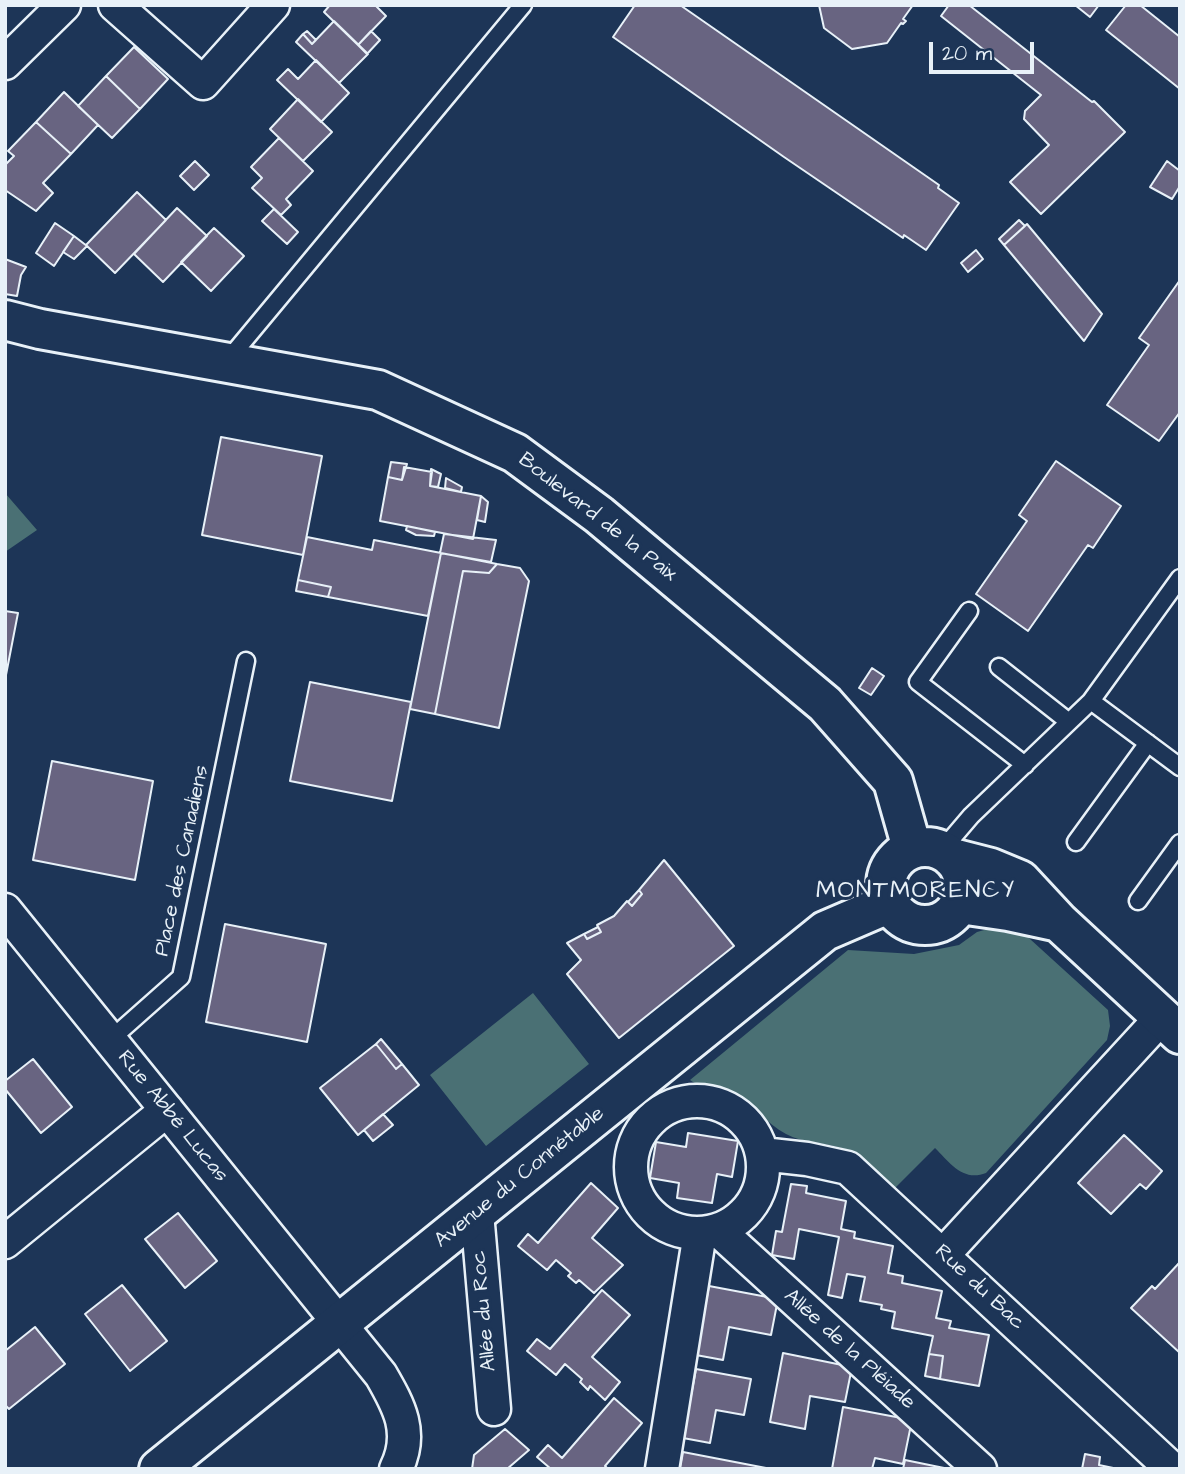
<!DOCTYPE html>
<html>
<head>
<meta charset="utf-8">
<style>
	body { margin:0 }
	#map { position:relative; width:1185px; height:1474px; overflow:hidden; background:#1d3557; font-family:"Architects Daughter",sans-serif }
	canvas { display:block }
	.frame { position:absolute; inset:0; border:7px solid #e8f1f8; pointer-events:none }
	.scale { position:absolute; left:929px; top:42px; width:105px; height:32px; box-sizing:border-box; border:4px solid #e8f1f8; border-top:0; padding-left:9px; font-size:21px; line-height:24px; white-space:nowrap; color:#e8f1f8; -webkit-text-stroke:5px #1d3557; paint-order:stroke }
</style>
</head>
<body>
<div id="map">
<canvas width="1185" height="1474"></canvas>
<div class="frame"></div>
<div class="scale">20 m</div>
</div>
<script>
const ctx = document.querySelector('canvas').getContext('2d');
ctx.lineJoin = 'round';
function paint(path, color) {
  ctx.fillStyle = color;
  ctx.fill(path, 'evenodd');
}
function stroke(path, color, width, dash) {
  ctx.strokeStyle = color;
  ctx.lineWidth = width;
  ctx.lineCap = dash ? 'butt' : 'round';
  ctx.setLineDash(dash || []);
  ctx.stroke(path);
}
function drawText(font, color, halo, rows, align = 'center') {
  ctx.font = font + ' "Architects Daughter",sans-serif';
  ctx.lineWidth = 6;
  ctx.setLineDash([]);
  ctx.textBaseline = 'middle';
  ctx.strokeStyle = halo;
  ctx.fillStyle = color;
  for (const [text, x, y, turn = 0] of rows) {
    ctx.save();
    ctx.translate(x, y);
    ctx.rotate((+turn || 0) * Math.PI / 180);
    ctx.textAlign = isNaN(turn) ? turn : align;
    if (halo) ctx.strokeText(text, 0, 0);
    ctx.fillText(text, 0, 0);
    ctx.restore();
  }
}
paint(new Path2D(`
	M 5,493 L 37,530 L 5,552 Z
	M 995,927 L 1019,929 L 1108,1010 L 1110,1026 L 1107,1040 L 986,1173 C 963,1182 950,1163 935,1148 L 895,1188 C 878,1174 860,1153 838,1147 C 821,1142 803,1143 786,1134 C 765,1123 752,1102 731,1091 C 718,1085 701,1089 690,1080 L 848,950 L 914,954 L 959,945 L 977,932 Z
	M 533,993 L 589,1064 L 486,1146 L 430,1075 Z`), '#4a7074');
const building = new Path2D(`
	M 330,5 L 375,5 L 386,16 L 358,45 L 324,12 Z
	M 635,5 L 680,5 L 939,185 L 938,188 L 959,203 L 926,250 L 904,235 L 903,238 L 784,157 L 613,37 Z
	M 819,5 L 913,5 L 903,19 L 906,21 L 903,24 L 901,23 L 887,43 L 852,49 L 824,28 Z
	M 949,5 L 969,5 L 1092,102 L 1094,101 L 1125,132 L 1041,214 L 1010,182 L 1049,145 L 1024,119 L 1025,111 L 1041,95 L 941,16 Z
	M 1075,5 L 1099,5 L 1090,17 Z
	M 1126,5 L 1140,5 L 1180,37 L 1180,89 L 1106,30 Z
	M 334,21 L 368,54 L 339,83 L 296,42 L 303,34 L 312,44 Z
	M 307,31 L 316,40 L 312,44 L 303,34 Z
	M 371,31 L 380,40 L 367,54 L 358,45 Z
	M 134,47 L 168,79 L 140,109 L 106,76 Z
	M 316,60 L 349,93 L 321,122 L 277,80 L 288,69 L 298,79 Z
	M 106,76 L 140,109 L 112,138 L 78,106 Z
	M 64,92 L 98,125 L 71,154 L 36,122 Z
	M 298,99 L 332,132 L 303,161 L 270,129 Z
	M 36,122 L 71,154 L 43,183 L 53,193 L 36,211 L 5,190 L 5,165 L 14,156 L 8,151 Z
	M 279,138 L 313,171 L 286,199 L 291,205 L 281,215 L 252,188 L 262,178 L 251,167 Z
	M 195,161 L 209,175 L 194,190 L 180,176 Z
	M 1167,161 L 1180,171 L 1180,186 L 1172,199 L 1150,187 Z
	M 137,192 L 166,220 L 115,273 L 86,245 Z
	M 177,208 L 207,236 L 163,282 L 134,254 Z
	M 274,209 L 298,232 L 287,244 L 262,221 Z
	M 1019,220 L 1025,226 L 1004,245 L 999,239 Z
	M 55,223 L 74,236 L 54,266 L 36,253 Z
	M 1027,224 L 1102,314 L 1084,341 L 1004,245 Z
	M 214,228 L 244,256 L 211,291 L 181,262 Z
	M 74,236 L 87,246 L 74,259 L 63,252 Z
	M 976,250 L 983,259 L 968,272 L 961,263 Z
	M 5,259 L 26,267 L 21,275 L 17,296 L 5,294 Z
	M 1180,280 L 1180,412 L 1159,441 L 1107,405 L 1149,345 L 1139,338 Z
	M 221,437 L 322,456 L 303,555 L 202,535 Z
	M 1056,461 L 1121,506 L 1093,548 L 1088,545 L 1028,631 L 976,594 L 1027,521 L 1019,515 Z
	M 391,462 L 407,464 L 402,480 L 388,477 Z
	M 404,467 L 432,472 L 430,486 L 481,496 L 473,539 L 380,521 L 388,477 L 402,480 Z
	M 431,469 L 441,474 L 438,487 L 430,486 Z
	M 446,478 L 462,487 L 461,492 L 445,488 Z
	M 481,496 L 488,502 L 485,522 L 477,520 Z
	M 407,526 L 435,532 L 434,536 L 416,535 L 406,530 Z
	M 444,534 L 496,540 L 491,562 L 440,553 Z
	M 307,537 L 372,550 L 374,540 L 441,553 L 428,616 L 328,597 L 331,587 L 298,580 Z
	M 441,553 L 497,564 L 489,573 L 463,571 L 435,714 L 410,709 Z
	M 497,564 L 520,568 L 529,581 L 499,728 L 435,714 L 463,571 L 489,573 Z
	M 298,580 L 331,587 L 328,597 L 296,591 Z
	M 5,611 L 18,613 L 5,680 Z
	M 872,668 L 884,676 L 871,695 L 859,688 Z
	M 310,682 L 411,702 L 392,801 L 290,781 Z
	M 52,761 L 153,781 L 135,880 L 33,860 Z
	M 664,860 L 734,946 L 619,1038 L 567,974 L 581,960 L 567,943 L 584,934 L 587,939 L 601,932 L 597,925 L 614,916 L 627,901 L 632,906 L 642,894 L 639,890 Z
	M 639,890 L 642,894 L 632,906 L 628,902 Z
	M 225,924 L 326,944 L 307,1042 L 206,1022 Z
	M 598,927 L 601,932 L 587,939 L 584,934 Z
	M 381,1039 L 402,1064 L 396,1069 L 376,1044 Z
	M 376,1044 L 396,1069 L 402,1064 L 419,1085 L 358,1135 L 320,1088 Z
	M 33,1059 L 72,1107 L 41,1133 L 5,1089 L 5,1081 Z
	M 383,1114 L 393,1125 L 373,1141 L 364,1130 Z
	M 688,1133 L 738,1141 L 732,1177 L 717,1174 L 712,1203 L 677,1198 L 679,1183 L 650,1178 L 656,1142 L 686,1147 Z
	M 1124,1135 L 1162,1171 L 1146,1189 L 1140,1184 L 1111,1214 L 1078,1183 Z
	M 591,1183 L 618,1208 L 592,1238 L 623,1265 L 594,1293 L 579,1280 L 576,1283 L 568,1276 L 571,1273 L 556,1260 L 547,1270 L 518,1246 L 528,1234 L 538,1243 Z
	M 791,1184 L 807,1186 L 806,1193 L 846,1201 L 841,1229 L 855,1232 L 854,1238 L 893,1246 L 888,1273 L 903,1276 L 902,1283 L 942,1291 L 936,1318 L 951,1321 L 949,1328 L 989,1335 L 979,1386 L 940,1379 L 943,1356 L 929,1354 L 933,1336 L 892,1328 L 895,1312 L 881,1309 L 882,1305 L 860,1301 L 865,1277 L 847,1274 L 842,1298 L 828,1295 L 839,1237 L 799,1229 L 794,1259 L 772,1255 L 776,1231 L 782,1232 Z
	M 178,1213 L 217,1261 L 185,1288 L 145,1239 Z
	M 1180,1262 L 1180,1353 L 1131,1308 L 1152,1286 L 1155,1289 Z
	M 122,1285 L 167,1341 L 130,1371 L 85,1314 Z
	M 709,1286 L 778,1299 L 771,1335 L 729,1327 L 723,1360 L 696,1355 Z
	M 602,1290 L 630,1315 L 592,1357 L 620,1382 L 605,1400 L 590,1386 L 588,1390 L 580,1382 L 582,1379 L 565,1364 L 556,1375 L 527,1351 L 537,1339 L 550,1349 Z
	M 35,1327 L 65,1364 L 9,1409 L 5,1405 L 5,1351 Z
	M 783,1353 L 852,1367 L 845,1402 L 810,1396 L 805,1429 L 770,1422 Z
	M 929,1354 L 943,1356 L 940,1379 L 925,1376 Z
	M 696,1369 L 751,1379 L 744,1415 L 716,1410 L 710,1443 L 683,1438 Z
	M 614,1398 L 642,1423 L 605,1466 L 608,1469 L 551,1469 L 537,1457 L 548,1445 L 562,1458 Z
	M 843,1407 L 912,1420 L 903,1464 L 875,1458 L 872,1469 L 832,1469 Z
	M 505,1429 L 529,1450 L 507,1469 L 472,1469 L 474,1455 Z
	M 683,1452 L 766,1468 L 766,1469 L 680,1469 Z
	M 1085,1454 L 1100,1457 L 1099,1465 L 1118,1469 L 1082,1469 Z
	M 905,1460 L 949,1469 L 903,1469 Z`);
paint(building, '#686481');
stroke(building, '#e8f1f8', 2);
const lane = new Path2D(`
	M 227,361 L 523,5
	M 969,611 L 918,682 L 1025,765
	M 999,667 L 1069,722
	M 1091,701 L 1180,767
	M 1076,842 L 1148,743
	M 942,850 L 971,816 L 1091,701 L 1180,578
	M 1138,901 L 1180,843
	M 110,1040 L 181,977 L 246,661`);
const street = new Path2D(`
	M 115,5 L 203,83 L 273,5
	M 5,63 L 64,5
	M 5,910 L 381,1375 C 399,1406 414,1433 396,1469
	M631 1167a66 66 0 1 1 132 0a66 66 0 1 1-132 0Z
	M 762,1154 L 807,1159 L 848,1168 L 1172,1469
	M 477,1213 L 494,1409
	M 718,1230 L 980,1469
	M 5,1242 L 167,1110
	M 943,1255 L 1162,1017
	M 662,1469 L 700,1233`);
const secondary = new Path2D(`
	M 5,320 L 40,329 L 378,390 L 515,453 L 599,515 L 825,704 L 893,781 L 912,848
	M886 886a39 39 0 1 1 78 0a39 39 0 1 1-78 0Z
	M 952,858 L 991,868 L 1020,880 L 1059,922 L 1180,1034
	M 960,904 L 1008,911 L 1059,922
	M 159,1469 L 825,931 L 890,903`);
stroke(lane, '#e8f1f8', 21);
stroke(street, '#e8f1f8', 37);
stroke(secondary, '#e8f1f8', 44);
stroke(lane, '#1d3557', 16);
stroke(street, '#1d3557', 32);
stroke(secondary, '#1d3557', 38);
drawText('21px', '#e8f1f8', '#1d3557', [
	["Boulevard de la Paix",597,518,38],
	["Place des Canadiens",183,861,-78],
	["Rue Abbé Lucas",172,1117,51],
	["Avenue du Connétable",520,1178,-39],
	["Rue du Bac",979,1288,43],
	["Allée du Roc",485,1311,-95],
	["Allée de la Pléiade",849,1350,42]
]);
ctx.letterSpacing = '2px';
drawText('24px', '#e8f1f8', '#1d3557', [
	["MONTMORENCY",916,892]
]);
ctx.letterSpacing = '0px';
</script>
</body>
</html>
